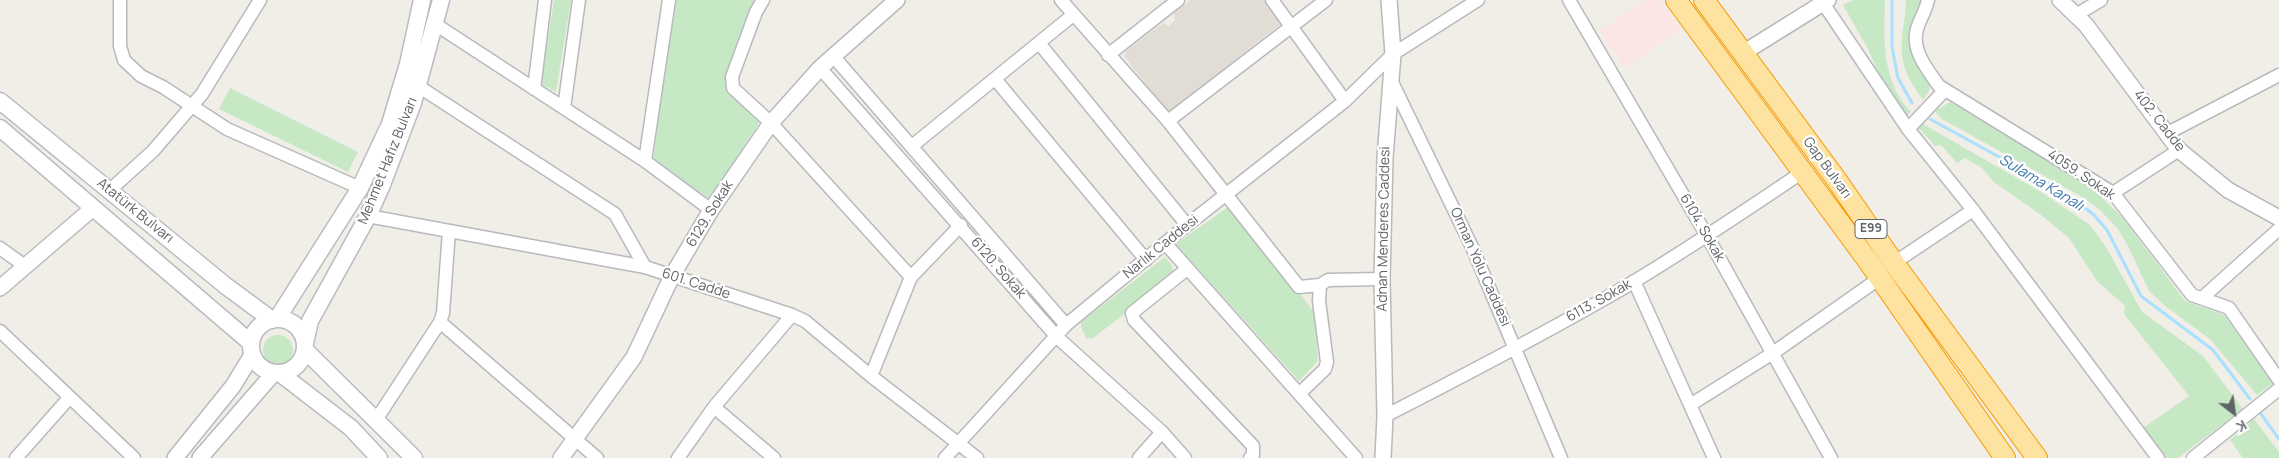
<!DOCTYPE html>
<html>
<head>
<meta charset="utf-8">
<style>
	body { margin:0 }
	#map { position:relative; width:2279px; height:458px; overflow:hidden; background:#f1eee7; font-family:Manrope,sans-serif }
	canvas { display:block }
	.north { position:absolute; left:2209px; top:388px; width:50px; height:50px; -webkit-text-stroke:4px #fff; paint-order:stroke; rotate:150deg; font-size:14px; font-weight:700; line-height:20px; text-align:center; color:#5e6367 }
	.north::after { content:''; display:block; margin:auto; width:18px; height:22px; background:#5e6367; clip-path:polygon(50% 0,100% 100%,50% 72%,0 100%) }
</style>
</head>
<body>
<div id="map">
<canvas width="2279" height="458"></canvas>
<div class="north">K</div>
</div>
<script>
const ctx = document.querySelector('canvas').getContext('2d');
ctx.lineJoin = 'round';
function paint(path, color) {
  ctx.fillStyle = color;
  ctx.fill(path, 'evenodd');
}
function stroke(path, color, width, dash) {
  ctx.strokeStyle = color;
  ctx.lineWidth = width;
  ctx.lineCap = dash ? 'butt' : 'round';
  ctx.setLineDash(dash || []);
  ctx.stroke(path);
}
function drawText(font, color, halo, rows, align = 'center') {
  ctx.font = font + ' Manrope,sans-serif';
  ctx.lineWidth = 4.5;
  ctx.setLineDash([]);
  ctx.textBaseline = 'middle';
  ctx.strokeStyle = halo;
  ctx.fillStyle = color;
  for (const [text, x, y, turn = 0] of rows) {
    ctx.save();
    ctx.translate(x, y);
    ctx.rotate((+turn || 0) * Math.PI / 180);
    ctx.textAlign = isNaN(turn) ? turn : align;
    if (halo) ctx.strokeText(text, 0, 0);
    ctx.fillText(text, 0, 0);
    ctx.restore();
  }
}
paint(new Path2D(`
	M 1190,0 L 1266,0 L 1283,22 L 1168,113 L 1124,56 L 1127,50 L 1163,23 L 1169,26 L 1175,20 L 1174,13 Z`), '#e1ddd5');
paint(new Path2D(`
	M 1645,0 L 1659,0 L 1680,30 L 1625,68 L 1599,31 Z`), '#fce5e5');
paint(new Path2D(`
	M 554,0 L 571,0 L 556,92 L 541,84 Z
	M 673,0 L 758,0 L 728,70 L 727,88 L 759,123 L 710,199 L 653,162 Z
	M 1853,0 L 1885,0 C 1884,40 1881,80 1911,112 L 1905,116 L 1880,77 L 1868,49 L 1843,5 Z
	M 1906,0 L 1923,0 L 1912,32 L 1930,85 L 1929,91 L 1923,100 C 1913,87 1903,70 1902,54 C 1900,37 1906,18 1906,0 Z
	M 230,88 L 358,152 L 348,172 L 219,109 Z
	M 1950,102 L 2092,188 L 2122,217 L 2185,301 L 2224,315 L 2274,383 L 2257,395 L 2211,340 L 2164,305 L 2149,291 L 2127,244 L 2118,229 L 2101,211 L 2084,198 L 1942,119 L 1935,111 Z
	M 1923,124 L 2041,192 L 2090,225 L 2106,247 L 2142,312 L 2203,356 L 2243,409 L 2178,458 L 2166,458 L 2143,428 L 2189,396 L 2124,314 L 2125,306 L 2097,281 L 2069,238 L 2041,215 L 1994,182 L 1982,168 L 1965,158 L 1957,163 L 1941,145 L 1935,146 L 1918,127 Z
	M 1232,204 L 1314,312 L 1318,361 L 1299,381 L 1176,244 Z
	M 1165,257 C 1173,266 1176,269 1169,280 L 1093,338 L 1087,339 L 1081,327 L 1081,322 Z
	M263 350a15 15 0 1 1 30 0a15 15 0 1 1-30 0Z
	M 2254,419 L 2279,452 L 2279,458 L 2243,458 L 2230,440 Z`), '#c7e8c4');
stroke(new Path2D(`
	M 1892,0 L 1892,47 L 1898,78 L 1912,103
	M 1930,119 L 2063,192 L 2093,214 L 2107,230 L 2141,296 L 2213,350 L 2250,399
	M 2261,414 L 2279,439`), '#a9e0ff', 3);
const minor = new Path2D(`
	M 120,0 L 120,46 L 124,60 L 141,76 L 163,87 L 227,129 L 360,188
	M 763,0 L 756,12 L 732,77 L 733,88 L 771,123 L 911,277
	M 1061,0 L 1168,121 L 1299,287 L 1320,285
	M 1272,0 L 1345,101
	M 1569,0 L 1707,236 L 1831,458
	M 1928,0 C 1926,10 1920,19 1917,29 C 1911,50 1927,69 1939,86 L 2113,193 L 2192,295 L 2229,308 L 2279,380
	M 1823,3 L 1908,129 L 1973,210 L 2158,458
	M 2076,15 L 2101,0
	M 435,24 L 645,161 L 711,210
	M 1039,43 L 1187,225
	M 1108,55 L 1178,0
	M 834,57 L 1066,325
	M 820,68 L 1057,337 L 1162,432 L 1185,458
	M 995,79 L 1146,260
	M 1391,80 L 1472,247 L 1561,458
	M 418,86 L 615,214 L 645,267
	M 534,89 L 545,0
	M 564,108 L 579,0
	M 1168,121 L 1326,0
	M 1908,129 L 1945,90
	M 2166,134 L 2279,75
	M 912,146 L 1073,15
	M 645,161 L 669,0
	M 110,190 L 153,151 L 202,94 L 260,0
	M 2113,193 L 2179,150
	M 368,216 L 645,267 L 792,315 L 805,321 L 871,376 L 977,458
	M 1165,243 L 1356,458
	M 0,248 L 25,266
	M 1894,263 L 1973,210
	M 1187,269 L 1132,313 L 1134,320 L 1253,446 L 1253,455 L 1250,458
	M 1634,281 L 1714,458
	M 2202,298 L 2279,229
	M 440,322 L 597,458
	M 0,331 L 134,458
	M 871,376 L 911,277 L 961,225
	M 1299,394 L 1325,369 L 1327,362 L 1319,301 L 1320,285 L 1328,280 L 1382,279
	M 1690,405 L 1773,353 L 1880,278
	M 714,407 L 774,458
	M 1385,416 C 1469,373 1554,329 1635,281 C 1692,246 1748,209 1804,171
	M 376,420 L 440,322 L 443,313 L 449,231
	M 16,458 L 69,398
	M 678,458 L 714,407 L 792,315
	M 945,458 L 1066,325 L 1187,225 L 1345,101 L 1393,54 L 1478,0
	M 1139,458 L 1162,432
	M 2193,458 L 2279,389`);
const tertiary = new Path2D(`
	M 2060,0 L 2086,25 L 2179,150 L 2228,190 L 2279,218
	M 1743,53 L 1828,0
	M 0,288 L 93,208
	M 175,458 L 233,386 L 252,355
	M 200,458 L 273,374
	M 561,458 L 634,357 L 672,276 L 711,210 L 771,123 L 820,68 L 897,0
	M 1383,458 L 1385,416 L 1382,279 L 1385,158 L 1393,54 L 1389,0`);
const secondary = new Path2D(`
	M 0,101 L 226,286 L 272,320
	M 0,128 L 251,343
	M251 346a27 27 0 1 1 54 0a27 27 0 1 1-54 0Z
	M 277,319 L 360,188 L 390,124 L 408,64 L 422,0
	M 305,343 L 310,321 L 368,216 L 382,185 L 413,103 L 441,0
	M 305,350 L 414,458
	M 281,374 L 351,428 L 379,458`);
const trunk = new Path2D(`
	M 1676,0 L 1868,261 L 2005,458
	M 1704,0 L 1836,179 L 1894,263 L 2037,458`);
stroke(minor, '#b7babd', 15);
stroke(tertiary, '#b7babd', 18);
stroke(secondary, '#b8bcc0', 19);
stroke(trunk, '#f89800', 22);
stroke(minor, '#fff', 12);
stroke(tertiary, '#fff', 15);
stroke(secondary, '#fff', 16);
stroke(trunk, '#fee3a0', 20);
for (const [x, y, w] of [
	[1871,229,32]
]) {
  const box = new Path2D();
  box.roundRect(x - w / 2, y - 9.5, w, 19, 4);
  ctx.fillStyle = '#fff';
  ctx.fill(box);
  stroke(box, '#5e6367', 1);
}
drawText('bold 12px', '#5e6367', null, [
	["E99",1871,229]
]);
drawText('14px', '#5e6367', '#fff', [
	["402. Cadde",2159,121,52],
	["Mehmet Hafız Bulvarı",388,161,-68],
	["Gap Bulvarı",1827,168,54],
	["4059. Sokak",2081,175,34],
	["Atatürk Bulvarı",135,211,39],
	["6129. Sokak",710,214,-58],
	["6104. Sokak",1702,228,60],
	["Adnan Menderes Caddesi",1384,229,-89],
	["Narlık Caddesi",1161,247,-39],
	["Orman Yolu Caddesi",1480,267,66],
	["6120. Sokak",998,268,49],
	["601. Cadde",696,284,18],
	["6113. Sokak",1599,301,-29]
]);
drawText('italic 15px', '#417baa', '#fff', [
	["Sulama Kanalı",2041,183,31]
]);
</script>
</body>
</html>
